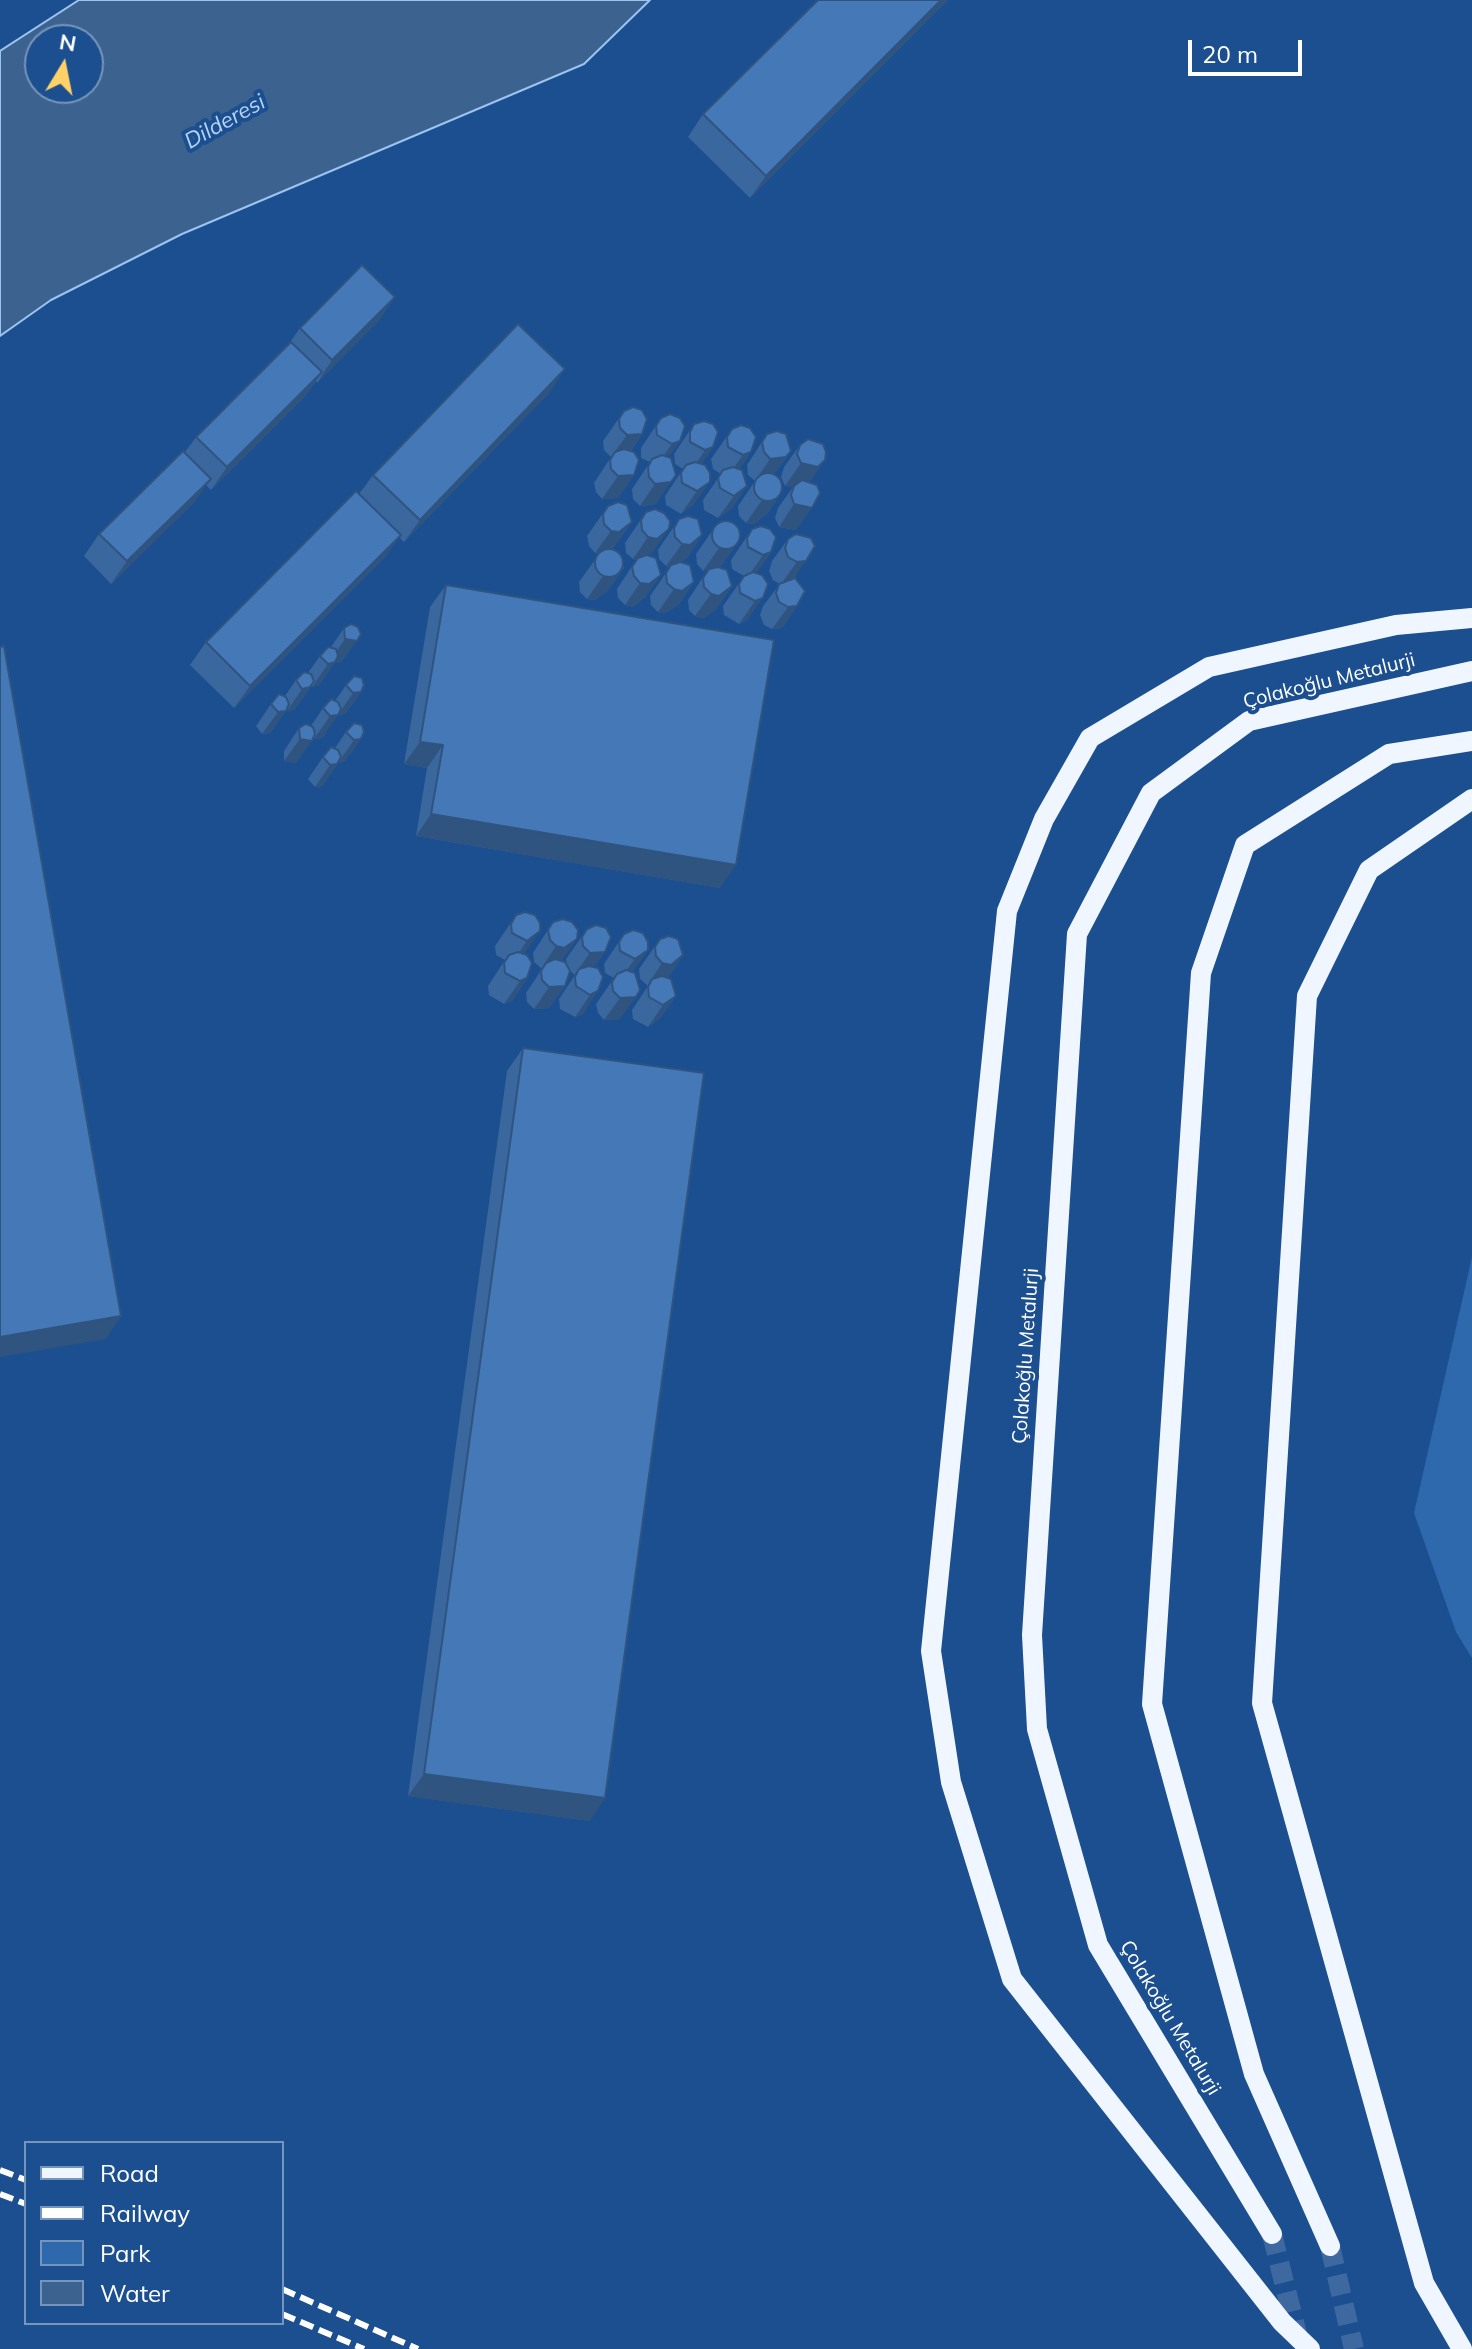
<!DOCTYPE html>
<html>
<head>
<meta charset="utf-8">
<style>
  body { margin:0 }
  #map { position:relative; width:1472px; height:2349px; overflow:hidden; background:#1b4f8f; font-family:Mulish,sans-serif }
  canvas { display:block }
  .legend { position:absolute; left:24px; top:2141px; width:260px; height:184px; box-sizing:border-box; background:#1b4f8f; border:2px solid #7695bc; margin:0; padding:10px 14px; list-style:none; font-size:24px; color:#fff }
  .legend li { display:flex; align-items:center; gap:16px; height:40px }
  .legend b { width:40px; border:2px solid #7695bc }
  .north { position:absolute; left:24px; top:24px; width:80px; height:80px; box-sizing:border-box; background:#1b4f8f; border:2px solid #7695bc; border-radius:50%; rotate:10deg; font-size:22px; font-weight:700; line-height:32px; text-align:center; color:#fff }
  .north::after { content:''; display:block; margin:auto; width:28px; height:36px; background:#ffd166; clip-path:polygon(50% 0,100% 100%,50% 72%,0 100%) }
  .scale { position:absolute; left:1188px; top:40px; width:114px; height:36px; box-sizing:border-box; border:4px solid #fff; border-top:0; padding-left:10px; font-size:24px; line-height:28px; white-space:nowrap; color:#fff; -webkit-text-stroke:6px #1b4f8f; paint-order:stroke }
</style>
</head>
<body>
<div id="map">
<canvas width="1472" height="2349"></canvas>
<ul class="legend">
<li><b style="height:10px;background:#f0f6ff"></b>Road</li>
<li><b style="height:10px;background:#fff"></b>Railway</li>
<li><b style="height:22px;background:#2e69ad"></b>Park</li>
<li><b style="height:22px;background:#3c6290"></b>Water</li>
</ul>
<div class="north">N</div>
<div class="scale">20 m</div>
</div>
<script>
const context = document.querySelector('canvas').getContext('2d');
context.lineJoin = 'round';
function paint(path, color) {
  context.fillStyle = color;
  context.fill(path, 'evenodd');
}
function toPath(rows) {
  const path = new Path2D();
  for (const r of rows) {
    if (r.length === 3) {
      path.moveTo(r[0] + r[2], r[1]);
      path.arc(r[0], r[1], r[2], 0, 2 * Math.PI);
      continue;
    }
    path.moveTo(r[0], r[1]);
    for (let i = 2; i < r.length; i += 2) path.lineTo(r[i], r[i + 1]);
  }
  return path;
}
function trace(path, color, width, dash) {
  context.strokeStyle = color;
  context.lineWidth = width;
  context.lineCap = dash ? 'butt' : 'round';
  context.setLineDash(dash || []);
  context.stroke(path);
}
function write(font, color, halo, rows, align = 'center') {
  context.font = font + ' Mulish,sans-serif';
  context.lineWidth = 8;
  context.setLineDash([]);
  context.textBaseline = 'middle';
  context.strokeStyle = halo;
  context.fillStyle = color;
  for (const [text, x, y, turn = 0] of rows) {
    context.save();
    context.translate(x, y);
    context.rotate((+turn || 0) * Math.PI / 180);
    context.textAlign = isNaN(turn) ? turn : align;
    if (halo) context.strokeText(text, 0, 0);
    context.fillText(text, 0, 0);
    context.restore();
  }
}
paint(toPath([
  [1472,1257,1472,1658,1456,1632,1414,1513]
]), '#2e69ad');
const water = toPath([
  [79,0,650,0,584,64,182,234,51,300,0,336,0,51,79,0],
  [40,40,88,40,88,88,40,88,40,40]
]);
paint(water, '#3c6290');
trace(water, '#9cc4f0', 2);
trace(toPath([
  [1272,2234,1299,2342],
  [1330,2246,1354,2349]
]), '#3d69a0', 20, [20, 10]);
trace(toPath([
  [1272,2234,1098,1945,1037,1729,1032,1635,1077,934,1151,793,1249,721,1472,671],
  [1330,2246,1254,2074,1152,1704,1201,973,1245,845,1389,754,1472,741],
  [1310,2349,1282,2322,1012,1979,951,1782,931,1651,1007,911,1044,819,1090,738,1209,667,1396,625,1472,618],
  [1462,2349,1424,2283,1262,1703,1307,996,1369,870,1472,799]
]), '#f0f6ff', 20);
trace(toPath([
  [0,2170,26,2180],
  [0,2194,26,2204],
  [282,2289,418,2349],
  [282,2314,364,2349]
]), '#fff', 6, [14, 6]);
paint(toPath([
  [948,0,750,198,688,137,703,114],
  [395,297,379,320,317,383,316,381,306,395,211,490,206,485,195,501,111,584,84,556,99,534,185,452,196,437,288,345,300,328],
  [550,392,404,542,399,537,385,557,234,708,190,665,206,642,359,494,373,475],
  [624,411,642,434,631,451,634,475,618,498,602,499,596,492,594,483,611,457,604,450,603,441],
  [661,418,680,441,668,457,656,504,640,506,633,499,632,489,650,462,641,458,641,448],
  [694,424,713,447,701,464,705,465,694,504,681,514,666,505,665,496,683,469,675,464,674,454],
  [732,429,751,452,739,469,747,486,731,509,718,518,704,510,703,500,721,474,713,469,711,459],
  [767,434,791,451,774,474,782,492,767,514,754,524,746,523,739,516,738,506,755,481,748,475,747,465],
  [800,445,809,483,796,530,779,527,775,518,778,508,793,487,785,486,781,477,784,467],
  [608,506,632,522,616,544,611,549,624,568,608,590,595,600,587,599,580,592,579,582,599,554,595,553,589,546,587,536],
  [646,512,653,552,648,556,661,575,645,597,633,607,625,605,618,598,617,589,636,560,633,559,626,553,625,543],
  [679,519,702,535,687,558,681,562,694,582,679,604,666,613,658,612,651,605,650,596,670,567,666,566,659,559,658,550],
  [717,524,724,562,719,567,732,586,716,609,704,618,695,616,689,610,688,600,707,571,703,571,697,564,696,554],
  [752,529,771,552,756,573,768,584,747,620,739,624,724,615,723,606,744,576,732,569,731,560],
  [811,538,794,579,797,606,782,628,772,629,764,625,760,615,763,606,780,584,773,580,769,571,772,561,788,539],
  [446,585,720,888,416,836,427,768,404,764,430,607],
  [351,624,341,663,335,662,319,685,312,687,311,686,294,710,287,711,286,710,270,733,262,734,256,726,271,704,285,696,296,680,308,673,320,656,331,647,344,628],
  [346,685,361,692,345,714,337,715,322,738,314,739,313,737,296,763,284,761,284,751,299,728,311,726,323,708,335,701],
  [346,732,361,739,345,761,338,763,322,786,315,787,308,779,323,757,335,748],
  [516,915,535,915,524,954,527,978,512,1001,504,1004,489,995,488,986,505,960,496,955,495,946],
  [553,922,577,939,561,961,567,966,566,959,587,929,594,967,603,977,583,1014,575,1017,560,1009,559,999,575,975,570,971,565,986,549,1008,534,1009,527,1002,526,993,542,969,534,962,533,953],
  [624,934,648,950,632,972,620,1019,604,1020,598,1013,596,1004,614,978,605,973,604,964],
  [660,939,683,955,668,978,676,996,660,1018,648,1027,633,1019,632,1010,648,986,640,979,639,969],
  [523,1048,590,1821,408,1796,507,1071]
]), '#3a679d');
paint(toPath([
  [941,0,948,0,750,198,766,176],
  [395,297,379,320,317,383,332,360],
  [565,369,550,392,404,542,420,520],
  [322,372,306,395,211,490,227,467],
  [642,434,627,456,615,452,611,457,627,435],
  [680,441,664,463,656,466,672,444],
  [713,447,698,469,690,473,705,450],
  [751,452,735,474,727,477,743,455],
  [786,457,770,480,755,481,770,459],
  [825,460,810,482,803,489,785,486,801,463],
  [634,475,618,498,602,499,618,476],
  [211,479,195,501,111,584,127,561],
  [671,482,656,504,640,506,655,484],
  [710,482,694,504,681,514,697,491],
  [747,486,731,509,718,518,734,496],
  [782,492,767,514,754,524,746,523,762,500],
  [794,504,812,508,796,530,779,527],
  [632,522,616,544,604,554,595,553,611,531],
  [669,529,653,552,641,561,633,559,648,537],
  [401,535,385,557,234,708,250,686],
  [702,535,687,558,674,567,666,566,682,544],
  [740,540,724,562,712,572,703,571,719,548],
  [771,552,755,575,747,578,763,555],
  [806,561,790,583,781,584,797,562],
  [624,568,608,590,595,600,587,599,603,576],
  [661,575,645,597,633,607,625,605,640,583],
  [694,582,679,604,666,613,658,612,674,589],
  [732,586,716,609,704,618,695,616,711,594],
  [763,598,747,620,739,624,755,601],
  [797,606,782,628,772,629,788,607],
  [345,639,357,641,341,663,329,662],
  [335,662,319,685,312,687,328,664],
  [310,687,294,710,287,711,302,689],
  [361,692,345,714,338,715,353,693],
  [286,711,270,733,262,734,278,712],
  [338,715,322,738,314,739,330,716],
  [300,739,312,741,296,763,284,761],
  [361,739,345,761,338,763,354,740],
  [420,742,443,745,427,768,404,764],
  [337,764,322,786,315,787,330,765],
  [431,814,736,865,720,888,416,836],
  [540,931,524,954,511,964,527,941],
  [577,939,561,961,541,969,556,946],
  [648,950,632,972,619,981,635,959],
  [605,952,590,974,574,975,590,953],
  [683,955,668,978,647,986,662,963],
  [527,978,512,1001,504,1004,520,981],
  [565,986,549,1008,534,1009,549,987],
  [598,991,583,1014,575,1017,590,995],
  [676,996,660,1018,648,1027,663,1005],
  [636,997,620,1019,604,1020,620,998],
  [121,1316,106,1339,0,1357,0,1337],
  [424,1774,605,1798,590,1821,408,1796]
]), '#305480');
const building = toPath([
  [818,0,941,0,766,176,703,114,818,0],
  [362,265,395,297,332,360,300,328,362,265],
  [518,324,565,369,420,520,373,475,518,324],
  [291,342,322,372,227,467,196,437,291,342],
  [633,407,642,410,647,419,642,434,627,435,620,428,619,419,624,411,633,407],
  [670,414,680,418,685,426,680,441,672,444,657,435,656,426,661,418,670,414],
  [704,421,713,424,718,432,713,447,705,450,690,442,690,432,694,424,704,421],
  [741,425,750,428,756,437,751,452,743,455,728,447,727,437,732,429,741,425],
  [777,431,786,434,791,451,786,457,770,459,764,452,762,442,767,434,777,431],
  [808,439,823,444,826,452,825,460,818,467,801,463,797,454,800,445,808,439],
  [624,449,634,452,639,460,634,475,618,476,611,469,610,460,615,452,624,449],
  [183,451,211,479,127,561,99,534,183,451],
  [662,455,671,458,676,475,671,482,655,484,649,477,648,467,652,459,662,455],
  [695,462,705,465,710,473,710,482,697,491,682,483,681,473,686,465,695,462],
  [733,467,742,470,747,486,734,496,720,488,718,478,723,470,733,467],
  [768,487,14],
  [802,480,817,485,820,493,812,508,794,504,791,495,794,486,802,480],
  [356,491,401,535,250,686,206,642,356,491],
  [618,502,627,505,632,522,619,532,611,531,604,524,603,514,608,506,618,502],
  [655,509,664,513,670,521,669,529,657,539,648,537,642,530,641,520,646,512,655,509],
  [688,516,698,519,702,535,690,545,682,544,675,537,674,528,679,519,688,516],
  [726,535,14],
  [761,526,770,529,776,537,771,552,763,555,748,547,747,538,752,529,761,526],
  [796,534,811,538,815,546,806,561,797,562,788,557,785,548,788,539,796,534],
  [609,563,14],
  [647,555,656,558,661,575,649,584,640,583,634,576,632,567,638,558,647,555],
  [680,562,690,565,694,582,682,591,674,589,667,583,666,573,671,565,680,562],
  [718,567,727,570,732,586,719,596,711,594,704,587,703,578,709,569,718,567],
  [753,572,762,575,768,584,763,598,755,601,740,593,739,584,744,576,753,572],
  [795,578,805,591,797,606,788,607,779,602,776,593,779,584,795,578],
  [446,585,774,640,736,865,431,814,443,745,420,742,446,585],
  [351,624,358,627,361,634,357,641,345,639,344,628,351,624],
  [4,646,121,1316,0,1337,0,647,4,646],
  [328,647,336,649,338,656,335,662,328,664,320,656,328,647],
  [304,672,311,674,314,681,310,687,302,689,296,680,304,672],
  [354,676,362,678,364,685,361,692,353,693,346,685,354,676],
  [279,694,286,697,289,704,286,711,278,712,271,704,279,694],
  [331,699,338,702,341,709,338,715,330,716,323,708,331,699],
  [354,723,362,725,364,732,361,739,354,740,346,732,354,723],
  [306,724,313,727,315,734,312,741,300,739,299,728,306,724],
  [331,747,338,750,341,757,337,764,330,765,323,757,331,747],
  [525,912,535,915,540,923,540,931,527,941,512,933,511,924,516,915,525,912],
  [563,919,572,922,578,930,577,939,564,948,556,946,550,940,548,930,553,922,563,919],
  [596,925,606,928,611,937,605,952,590,953,583,946,582,937,587,929,596,925],
  [633,930,643,933,648,942,648,950,635,959,620,951,619,942,624,934,633,930],
  [669,936,678,939,683,955,671,965,662,963,656,956,655,947,660,939,669,936],
  [518,952,527,955,532,963,527,978,520,981,505,973,504,963,509,955,518,952],
  [555,959,565,962,570,971,565,986,549,987,542,980,541,971,546,963,555,959],
  [589,966,598,968,603,977,598,991,590,995,576,986,575,977,579,969,589,966],
  [626,970,635,973,640,990,636,997,620,998,613,991,612,982,617,974,626,970],
  [662,976,671,979,676,996,663,1005,649,997,648,987,652,979,662,976],
  [523,1048,704,1073,605,1798,424,1774,523,1048]
]);
paint(building, '#4478b7');
trace(building, '#305480', 2);
write('20px', '#fff', '#1b4f8f', [
  ["Çolakoğlu Metalurji",1329,681,-14],
  ["Çolakoğlu Metalurji",1026,1356,-86],
  ["Çolakoğlu Metalurji",1170,2018,59]
]);
write('italic 22px', '#b5d3f5', '#1b4f8f', [
  ["Dilderesi",225,122,-29]
]);
</script>
</body>
</html>
